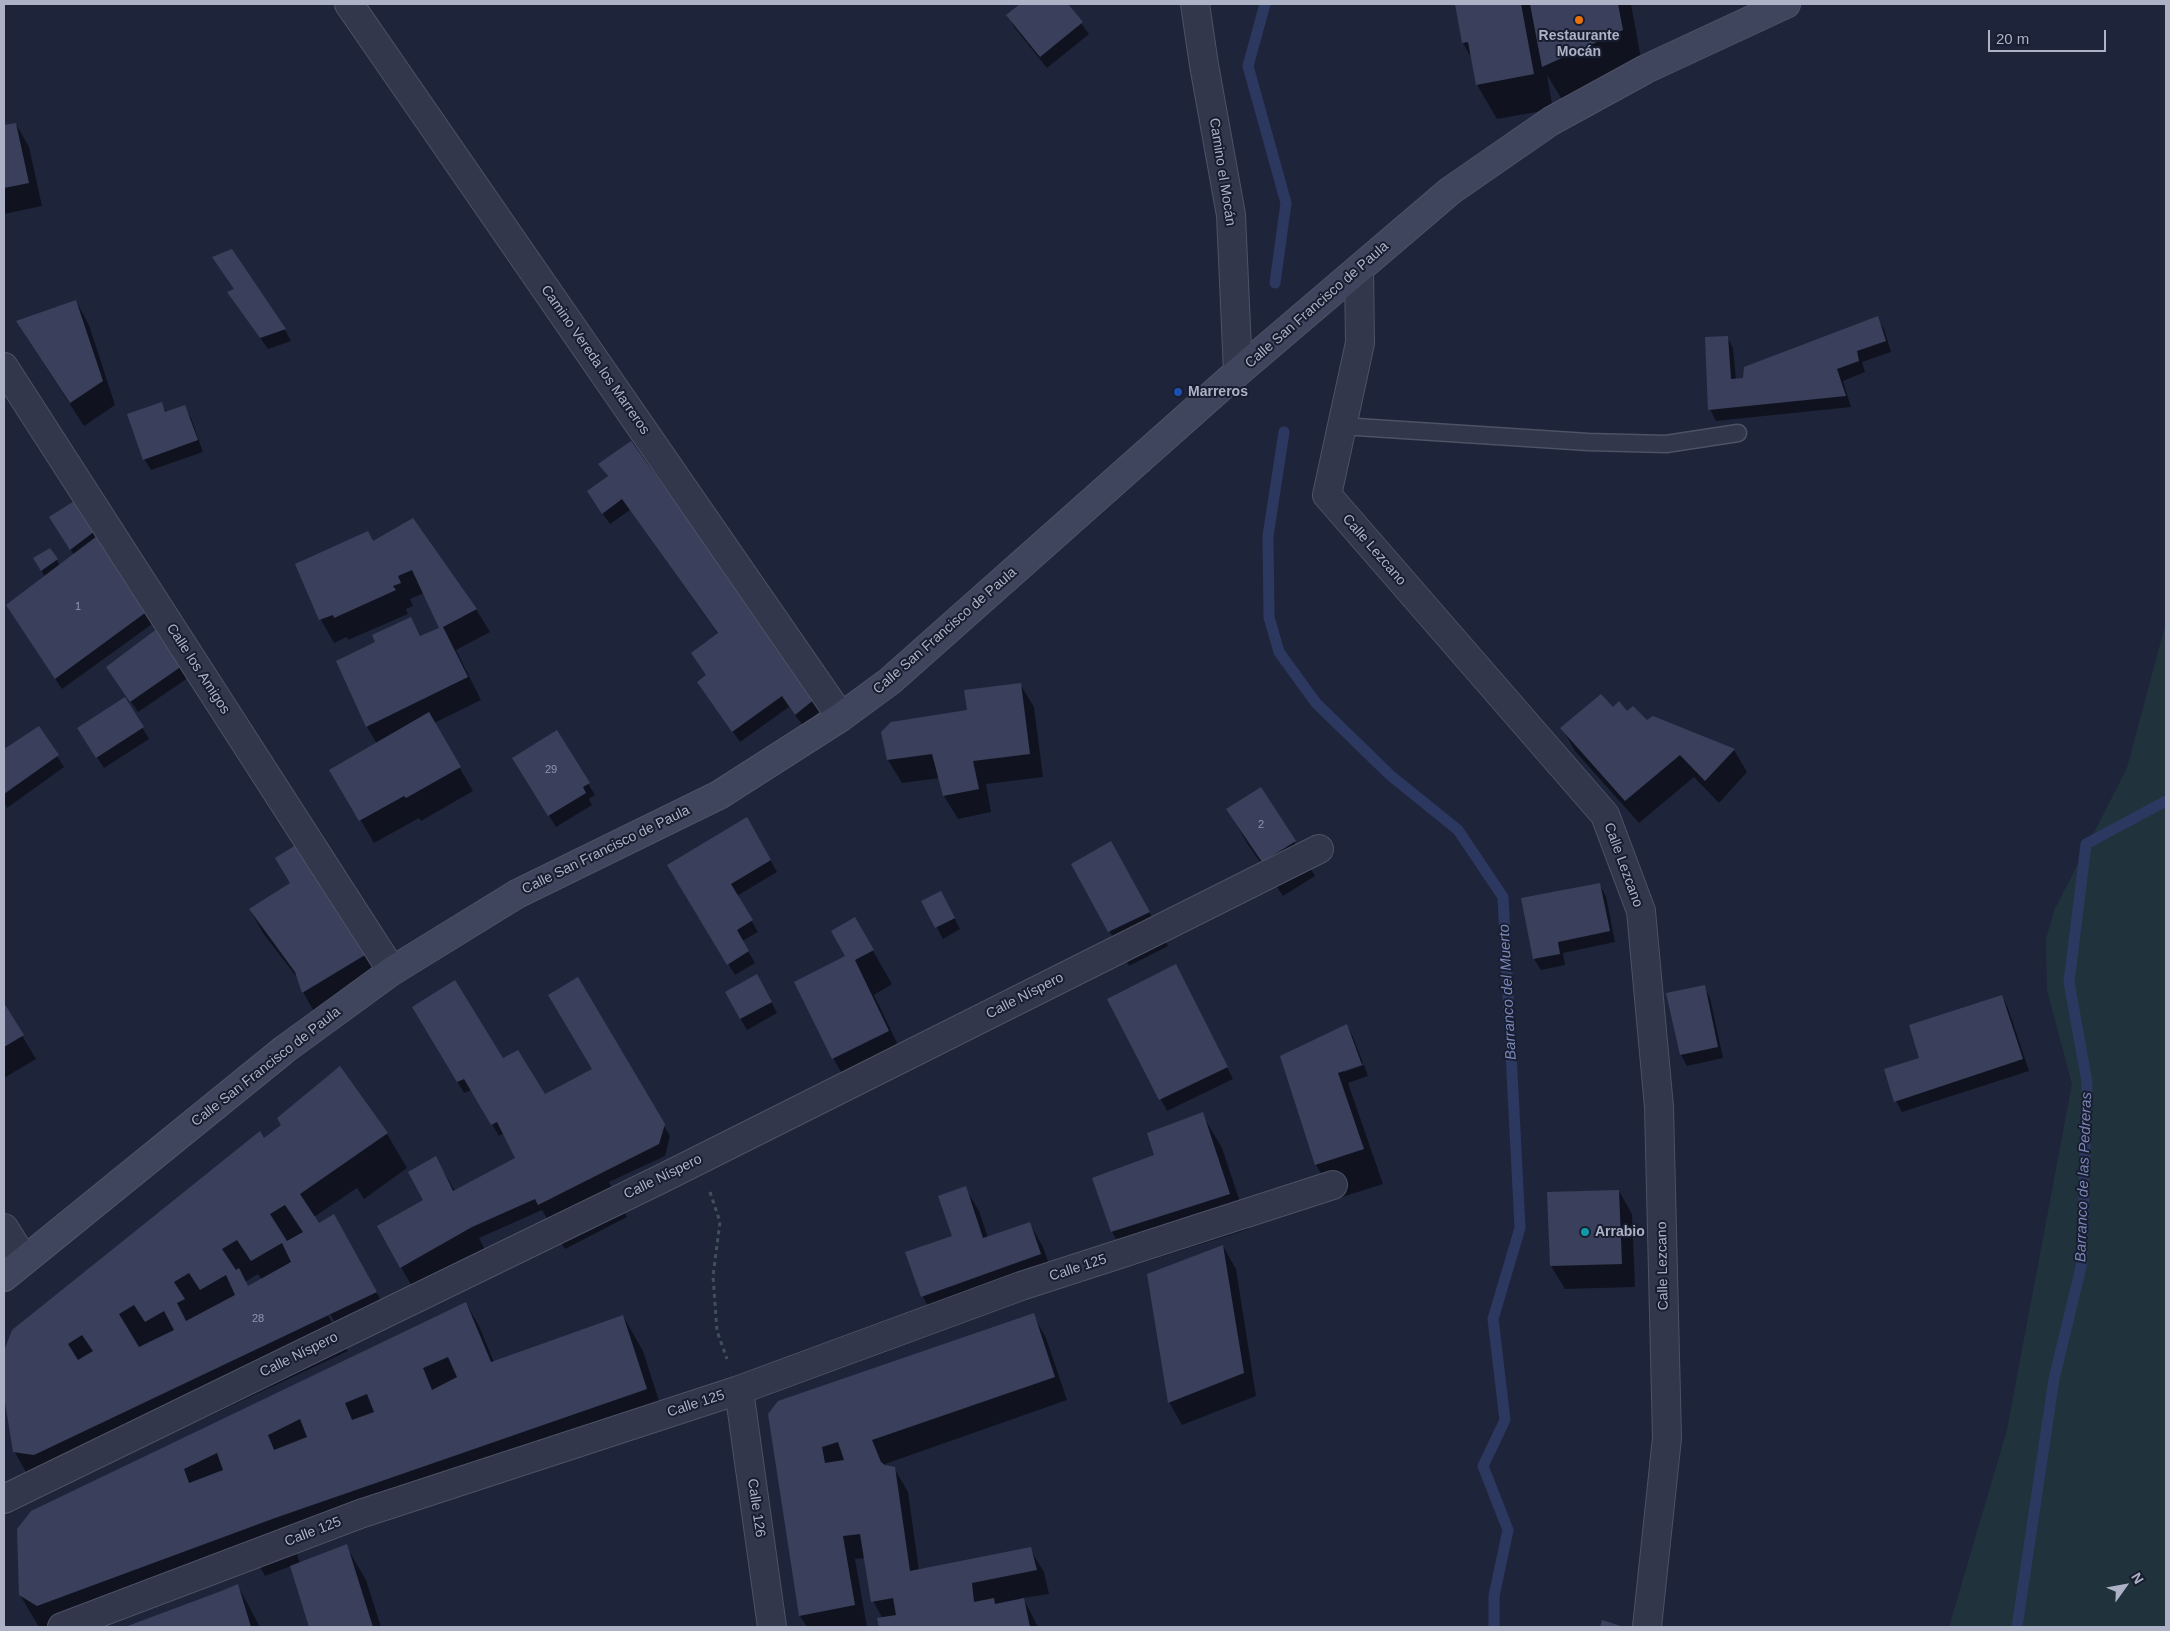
<!DOCTYPE html>
<html>
<head>
<meta charset="utf-8">
<style>
  body { margin:0 }
  #map { position:relative; width:2170px; height:1631px; overflow:hidden; background:#1e253b; font-family:Helvetica,sans-serif }
  canvas { display:block }
  .frame { position:absolute; inset:0; border:5px solid #adb2c7; pointer-events:none }
  .north { position:absolute; left:2100px; top:1561px; width:50px; height:50px; -webkit-text-stroke:4px #181d2f; paint-order:stroke; rotate:58deg; font-size:14px; font-weight:700; line-height:20px; text-align:center; color:#adb2c7 }
  .north::after { content:''; display:block; margin:auto; width:18px; height:22px; background:#adb2c7; clip-path:polygon(50% 0,100% 100%,50% 72%,0 100%) }
  .scale { position:absolute; left:1988px; top:30px; width:118px; height:22px; box-sizing:border-box; border:2px solid #adb2c7; border-top:0; padding-left:6px; font-size:15px; line-height:18px; white-space:nowrap; color:#adb2c7; -webkit-text-stroke:4px #181d2f; paint-order:stroke }
</style>
</head>
<body>
<div id="map">
<canvas width="2170" height="1631"></canvas>
<div class="frame"></div>
<div class="north">N</div>
<div class="scale">20 m</div>
</div>
<script>
const context = document.querySelector('canvas').getContext('2d');
context.lineJoin = 'round';
function paint(path, color) {
  context.fillStyle = color;
  context.fill(path, 'evenodd');
}
function toPath(rows) {
  const path = new Path2D();
  for (const r of rows) {
    path.moveTo(r[0], r[1]);
    for (let i = 2; i < r.length; i += 2) path.lineTo(r[i], r[i + 1]);
  }
  return path;
}
function trace(path, color, width, dash) {
  context.strokeStyle = color;
  context.lineWidth = width;
  context.lineCap = dash ? 'butt' : 'round';
  context.setLineDash(dash || []);
  context.stroke(path);
}
function write(font, color, halo, rows, align = 'center') {
  context.font = font + ' Helvetica,sans-serif';
  context.lineWidth = 4;
  context.setLineDash([]);
  context.textBaseline = 'middle';
  context.strokeStyle = halo;
  context.fillStyle = color;
  for (const [text, x, y, turn = 0] of rows) {
    context.save();
    context.translate(x, y);
    context.rotate((+turn || 0) * Math.PI / 180);
    context.textAlign = isNaN(turn) ? turn : align;
    if (halo) context.strokeText(text, 0, 0);
    context.fillText(text, 0, 0);
    context.restore();
  }
}
paint(toPath([
  [2166,622,2166,1627,1949,1627,2007,1430,2072,1084,2047,990,2046,939,2054,911,2127,768]
]), '#20333c');
paint(toPath([
  [1022,4,1067,4,1089,34,1047,68,1014,27,1008,15],
  [1456,4,1631,4,1642,64,1563,101,1547,75,1553,109,1497,119,1477,85,1472,59,1463,43],
  [16,124,29,147,42,206,4,214,4,127],
  [232,251,285,330,291,341,268,349,236,304,235,290,213,257],
  [76,301,89,325,115,405,84,426,17,322],
  [1877,318,1884,329,1891,352,1862,362,1865,372,1843,381,1851,407,1716,421,1710,409,1727,337,1733,348,1736,380,1745,379],
  [161,404,167,413,184,407,191,418,203,452,151,470,144,459],
  [600,464,821,710,803,726,789,707,740,742,698,682,707,676,718,634,630,510,610,524,595,503,608,477],
  [79,500,155,622,62,689,14,616,45,577,35,559,57,560,60,566,74,555,57,529],
  [413,520,476,609,490,632,456,650,481,700,434,723,473,791,421,821,419,818,374,843,331,770,377,744,367,727,337,662,377,643,411,619,421,637,441,629,424,593,410,599,413,606,406,609,408,614,348,640,347,637,334,643,321,620,297,565,374,543],
  [157,630,188,678,138,712,114,678],
  [1020,684,1034,707,1043,777,986,784,991,812,958,819,944,796,940,778,902,783,888,760,968,711],
  [125,699,149,739,104,768,85,739],
  [1613,709,1734,750,1747,772,1719,803,1694,777,1639,823,1575,751,1562,728],
  [39,728,64,767,7,808,4,802,4,751],
  [557,732,595,795,589,799,592,805,556,827,520,769],
  [1261,788,1315,876,1283,896,1247,843,1228,809],
  [747,818,777,872,737,896,758,932,742,941,755,963,735,975,675,877],
  [299,845,382,975,316,1015,303,992,299,980,263,933,250,910,291,884],
  [1072,864,1130,877,1168,946,1129,966],
  [1599,884,1606,896,1615,942,1563,953,1565,965,1541,970,1534,959],
  [923,901,947,904,960,929,943,939],
  [854,918,892,984,874,995,908,1066,853,1093,833,1058,847,956],
  [1182,977,1233,1079,1167,1111,1109,999],
  [578,979,670,1136,665,1156,609,1182,627,1217,565,1249,542,1210,479,1238,491,1262,421,1302,401,1267,425,1200,435,1158,455,1191,516,1159,504,1133,499,1136,472,1090,464,1093,413,1007,502,1059,545,1096,594,1069],
  [763,986,777,1013,747,1030,726,993],
  [1704,986,1710,998,1723,1058,1687,1066,1681,1055,1668,994],
  [2002,997,2008,1008,2029,1071,1902,1112,1896,1101,1921,1059],
  [4,1005,36,1059,4,1078],
  [1347,1025,1353,1037,1363,1063,1344,1070,1344,1072,1364,1065,1368,1076,1348,1083,1383,1184,1336,1199,1316,1165],
  [340,1068,387,1134,407,1168,364,1199,357,1188,314,1217,319,1225,347,1239,389,1315,342,1339,348,1351,139,1449,132,1438,34,1486,14,1451,4,1388,4,1355,13,1331,283,1126],
  [292,1247,334,1321,332,1322,289,1249],
  [258,1274,262,1280,248,1287,245,1282],
  [1202,1114,1222,1148,1249,1229,1132,1266,1112,1232,1094,1179,1156,1156],
  [965,1188,979,1211,988,1238,1030,1224,1043,1247,1054,1278,936,1320,923,1297,906,1253,953,1237],
  [1619,1191,1632,1214,1635,1287,1565,1289,1551,1266],
  [1223,1246,1236,1269,1256,1396,1182,1425,1169,1402],
  [466,1303,479,1326,494,1362,623,1316,643,1351,666,1423,296,1552,300,1563,346,1546,366,1580,381,1627,310,1627,291,1566,265,1576,259,1565,91,1627,39,1627,20,1595,18,1529],
  [1033,1315,1046,1338,1067,1400,885,1464,886,1467,894,1468,908,1492,919,1571,1030,1549,1044,1572,1049,1594,1023,1598,1038,1627,880,1627,879,1619,883,1619,873,1601,865,1558,855,1559,867,1627,807,1627,800,1616,769,1415],
  [238,1586,260,1627,128,1627]
]), '#0007');
trace(toPath([
  [1265,4,1248,66,1286,203,1275,283],
  [1284,432,1268,536,1269,617,1279,652,1316,703,1390,775,1458,830,1503,897,1520,1228,1493,1319,1505,1420,1483,1466,1508,1530,1494,1596,1494,1627],
  [2017,1627,2054,1379,2082,1263,2087,1082,2069,982,2086,844,2166,801]
]), '#2c3860', 11);
paint(toPath([
  [1020,4,1068,4,1083,22,1040,57,1006,15],
  [1455,4,1521,4,1534,74,1476,85,1468,42,1462,43],
  [1530,4,1618,4,1623,30,1542,67],
  [16,123,29,183,4,188,4,125],
  [232,249,286,329,260,338,227,292,234,289,212,257],
  [76,300,103,381,70,403,16,321],
  [1878,316,1886,341,1857,351,1859,361,1837,369,1846,396,1708,410,1705,337,1728,336,1731,379,1743,378,1744,367],
  [162,402,165,412,185,405,198,440,143,460,127,414],
  [631,441,816,698,795,715,782,696,732,732,697,682,706,675,691,653,718,633,622,499,602,514,587,491,608,476,598,464],
  [79,498,99,528,70,550,49,517],
  [413,518,477,609,443,627,468,677,366,727,336,661,375,642,372,635,411,617,420,636,439,628,412,570,398,576,401,583,393,586,396,590,334,618,333,615,319,620,295,564,368,531,373,541],
  [101,533,149,610,55,679,6,605],
  [50,548,58,559,41,571,33,558],
  [158,628,182,666,130,702,106,667],
  [1021,683,1030,754,973,761,979,789,943,796,932,754,887,760,881,732,891,722,967,710,964,690],
  [1601,694,1613,707,1619,701,1627,711,1633,706,1647,720,1653,716,1735,749,1705,781,1680,755,1625,801,1560,728],
  [125,697,144,727,96,758,77,728],
  [429,712,461,767,406,798,404,796,359,821,329,770],
  [39,726,59,755,4,794,4,749],
  [557,730,590,783,583,787,586,793,548,816,512,758],
  [1261,787,1296,841,1262,862,1226,809],
  [747,817,771,860,731,884,753,920,737,930,749,951,727,965,667,865],
  [1111,841,1150,912,1108,932,1071,864],
  [299,843,370,952,302,993,295,972,249,909,290,883,275,858],
  [1600,883,1610,931,1558,942,1560,954,1533,959,1521,898],
  [941,891,955,918,935,928,921,901],
  [855,917,874,950,855,960,889,1031,832,1059,794,982,845,956,831,931],
  [1176,964,1228,1067,1159,1100,1107,999],
  [757,974,772,1002,740,1019,725,992],
  [578,977,665,1124,659,1144,538,1205,535,1199,472,1227,400,1268,377,1226,423,1200,408,1172,436,1156,453,1191,515,1158,497,1122,491,1125,464,1079,457,1082,412,1007,455,980,503,1058,518,1050,545,1094,592,1069,548,995],
  [1705,985,1718,1047,1680,1055,1666,993],
  [2002,995,2023,1059,1894,1102,1884,1069,1919,1058,1909,1025],
  [4,1003,24,1035,4,1047],
  [1347,1024,1362,1065,1338,1073,1364,1149,1315,1165,1280,1056],
  [340,1066,388,1133,300,1194,319,1223,334,1214,377,1292,34,1455,13,1452,4,1396,4,1351,12,1330,260,1131,264,1138,281,1125,277,1118],
  [285,1205,303,1232,287,1241,270,1214],
  [237,1240,251,1261,282,1243,291,1262,248,1286,239,1268,236,1270,222,1249],
  [189,1273,200,1290,226,1275,235,1295,186,1321,177,1303,185,1299,174,1282],
  [134,1305,145,1322,164,1311,174,1330,139,1347,119,1314],
  [82,1335,93,1351,78,1360,68,1344],
  [1203,1112,1230,1194,1111,1232,1092,1178,1154,1155,1147,1133],
  [966,1186,983,1238,1030,1222,1041,1254,921,1297,905,1252,952,1236,938,1196],
  [1619,1190,1622,1264,1550,1266,1547,1192],
  [1223,1245,1244,1373,1168,1403,1147,1274],
  [466,1302,491,1362,623,1315,647,1389,275,1518,37,1606,19,1595,17,1529,31,1511],
  [448,1357,457,1377,432,1390,423,1368],
  [367,1394,374,1412,352,1420,345,1403],
  [300,1419,307,1437,274,1450,268,1435],
  [217,1453,223,1470,189,1483,184,1469],
  [1034,1313,1055,1377,872,1440,881,1462,885,1465,895,1467,910,1571,1031,1547,1037,1570,972,1583,974,1602,994,1598,995,1604,1024,1598,1030,1627,879,1627,877,1618,896,1615,893,1598,871,1602,860,1534,843,1536,855,1605,799,1616,768,1414,778,1401],
  [838,1442,844,1460,825,1463,822,1447],
  [347,1544,373,1627,309,1627,290,1566],
  [238,1584,251,1627,125,1627,224,1590],
  [1602,1620,1624,1627,1600,1627]
]), '#3a405b');
const service = toPath([
  [1341,426,1588,442,1666,444,1738,433]
]);
const minor = toPath([
  [349,4,841,717],
  [1195,4,1204,65,1231,215,1238,372],
  [1359,269,1360,343,1327,495,1605,815,1641,911,1659,1107,1667,1438,1647,1627],
  [4,367,392,971],
  [4,1228,24,1260],
  [739,1390,772,1627],
  [4,1499,659,1180,1319,849],
  [62,1627,360,1514,739,1390,1021,1286,1333,1185]
]);
const secondary = toPath([
  [4,1277,285,1049,392,971,517,894,719,795,841,717,890,681,1238,372,1450,191,1551,121,1646,69,1786,4]
]);
trace(service, '#4d5265', 19);
trace(minor, '#4d5265', 30);
trace(secondary, '#4d5265', 30);
trace(toPath([
  [710,1192,720,1222,713,1276,717,1331,727,1359]
]), '#3e5059', 3, [4, 4]);
trace(service, '#32374b', 16);
trace(minor, '#32374b', 28);
trace(secondary, '#40455e', 28);
for (const [x, y, r, color] of [
  [1579,20,5,"#e8710a"],
  [1178,392,5,"#1a4fb4"],
  [1585,1232,5,"#0f9aa8"]
]) {
  const dot = new Path2D();
  dot.arc(x, y, r, 0, 2 * Math.PI);
  context.fillStyle = color;
  context.fill(dot);
  trace(dot, '#181d2f', 2);
}
write('11px', '#9096ac', null, [
  ["1",78,607],
  ["29",551,770],
  ["2",1261,825],
  ["28",258,1319]
]);
write('bold 14px', '#adb2c7', '#181d2f', [
  ["Restaurante",1579,36,"center"],
  ["Mocán",1579,52,"center"],
  ["Marreros",1188,392],
  ["Arrabio",1595,1232]
], 'left');
write('14px', '#adb2c7', '#181d2f', [
  ["Camino el Mocán",1222,172,81],
  ["Calle San Francisco de Paula",1317,305,-41],
  ["Camino Vereda los Marreros",595,360,55],
  ["Calle Lezcano",1374,550,49],
  ["Calle San Francisco de Paula",945,631,-41],
  ["Calle los Amigos",198,669,57],
  ["Calle San Francisco de Paula",606,850,-26],
  ["Calle Lezcano",1623,865,70],
  ["Calle Níspero",1025,996,-27],
  ["Calle San Francisco de Paula",266,1067,-38],
  ["Calle Níspero",663,1177,-26],
  ["Calle Lezcano",1663,1266,-91],
  ["Calle 125",1078,1268,-18],
  ["Calle Níspero",299,1355,-26],
  ["Calle 125",696,1404,-18],
  ["Calle 126",756,1508,82],
  ["Calle 125",313,1532,-21]
]);
write('italic 15px', '#7987b8', '#181d2f', [
  ["Barranco del Muerto",1508,992,-93],
  ["Barranco de las Pedreras",2084,1177,-88]
]);
</script>
</body>
</html>
